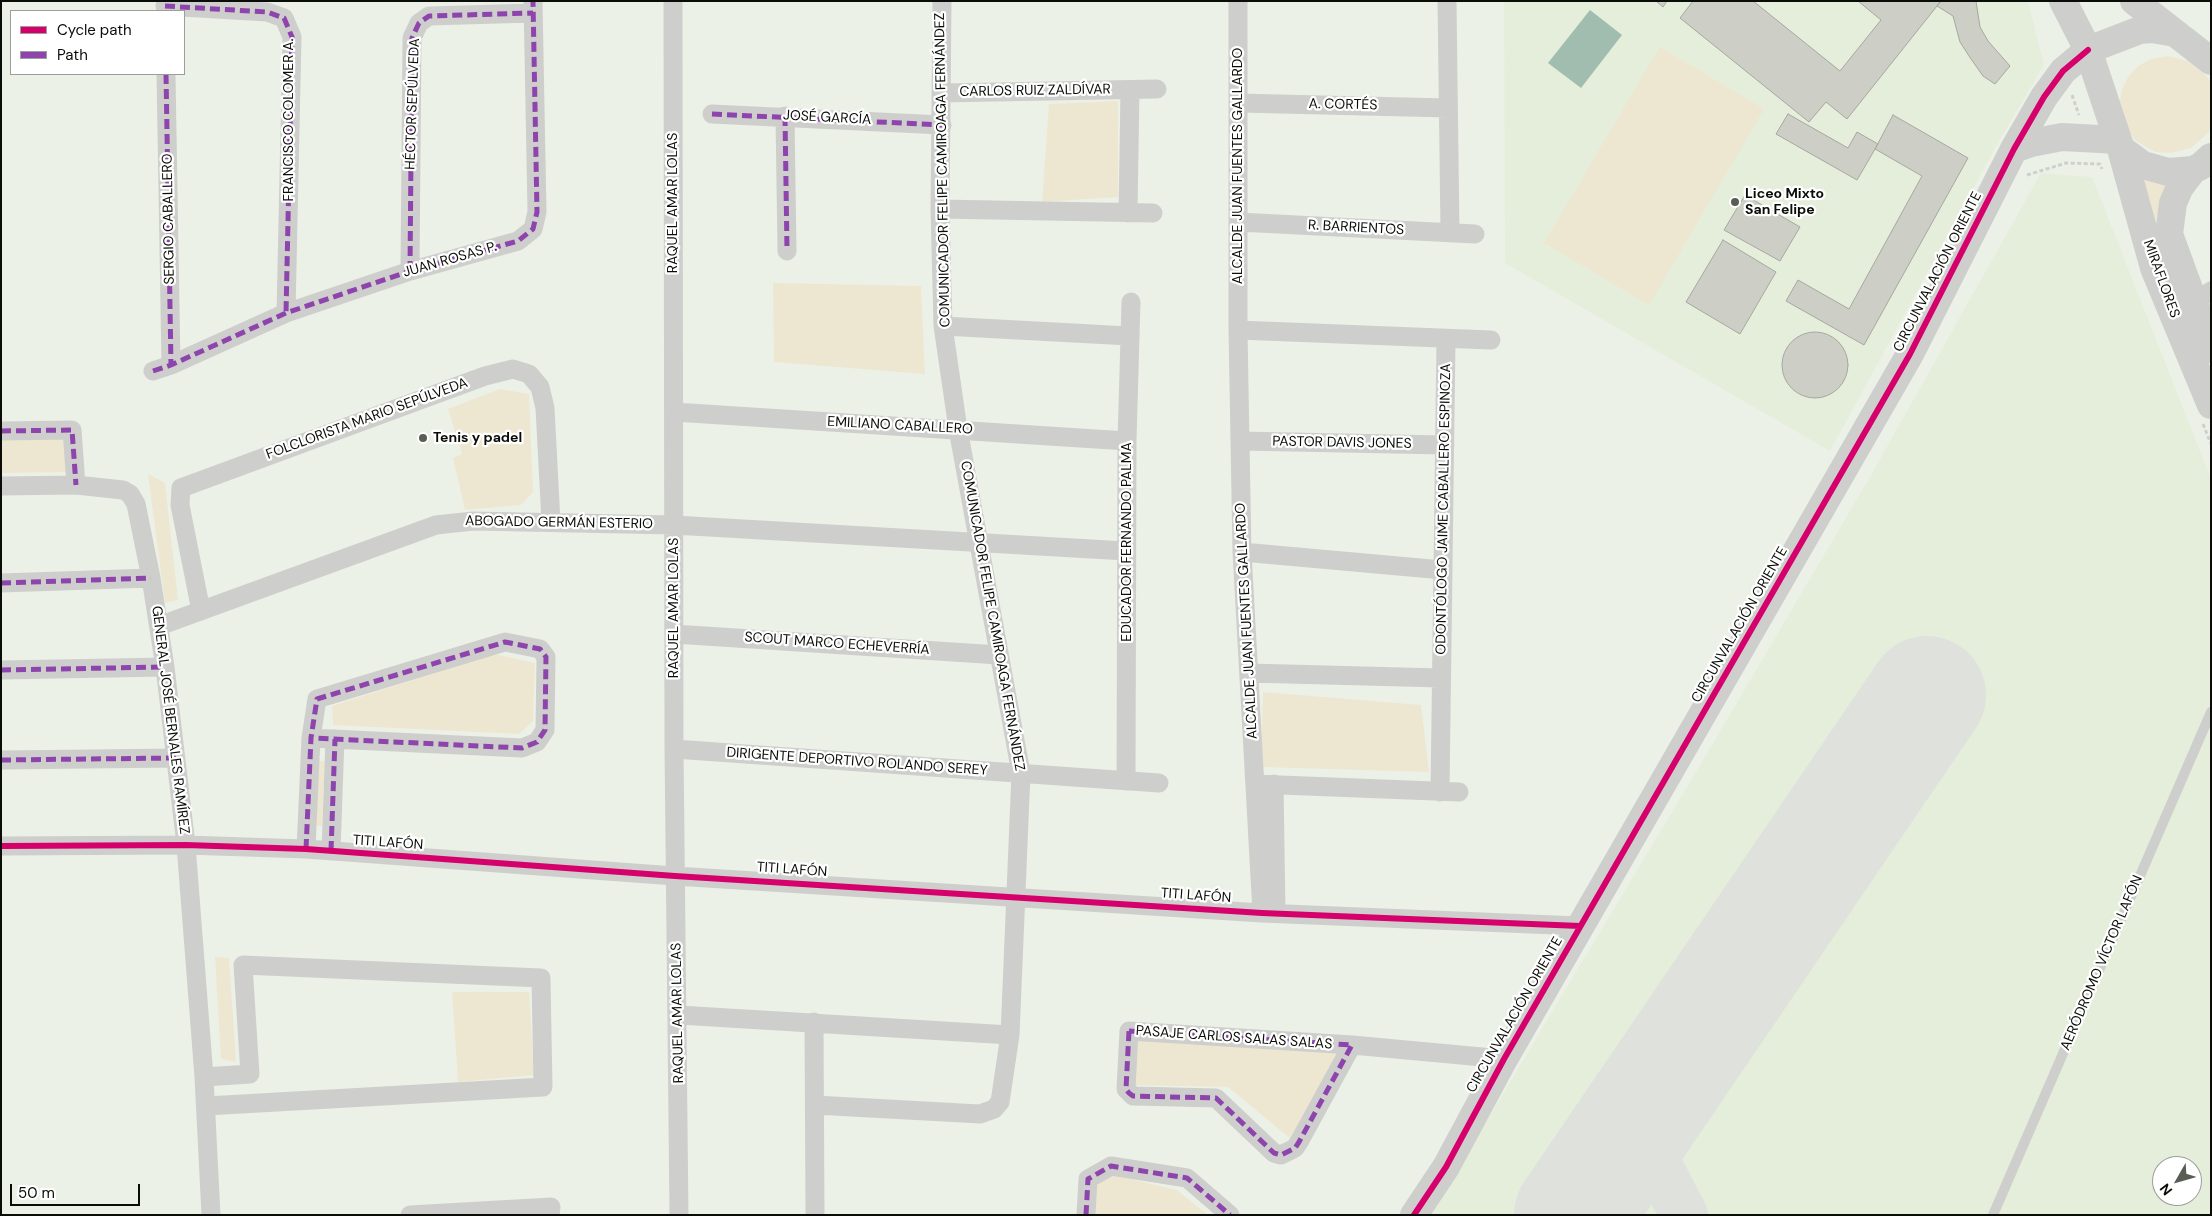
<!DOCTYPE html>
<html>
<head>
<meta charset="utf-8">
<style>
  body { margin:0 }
  #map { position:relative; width:2212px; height:1216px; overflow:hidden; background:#ecf1e7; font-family:"DM Sans",sans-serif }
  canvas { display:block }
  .frame { position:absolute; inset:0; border:2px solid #0a0d07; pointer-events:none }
  .legend { position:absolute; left:10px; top:10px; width:175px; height:65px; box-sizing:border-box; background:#fff; border:1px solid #9d9e9c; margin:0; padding:6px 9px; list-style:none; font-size:15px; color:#0a0d07 }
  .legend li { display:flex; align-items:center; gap:10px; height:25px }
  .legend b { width:25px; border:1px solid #9d9e9c }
  .north { position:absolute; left:2152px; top:1156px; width:50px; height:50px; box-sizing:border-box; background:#fff; border:1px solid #9d9e9c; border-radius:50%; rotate:232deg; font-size:14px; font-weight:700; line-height:20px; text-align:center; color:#0a0d07 }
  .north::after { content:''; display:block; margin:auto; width:18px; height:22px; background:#595d55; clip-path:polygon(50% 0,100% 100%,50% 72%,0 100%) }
  .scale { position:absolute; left:10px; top:1184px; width:130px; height:22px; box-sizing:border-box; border:2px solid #0a0d07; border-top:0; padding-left:6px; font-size:15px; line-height:18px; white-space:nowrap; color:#0a0d07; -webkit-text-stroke:4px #fff; paint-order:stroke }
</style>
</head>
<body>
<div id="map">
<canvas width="2212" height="1216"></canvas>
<div class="frame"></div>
<ul class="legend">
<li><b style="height:6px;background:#d6006c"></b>Cycle path</li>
<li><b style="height:6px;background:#8e44ad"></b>Path</li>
</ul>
<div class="north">N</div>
<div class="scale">50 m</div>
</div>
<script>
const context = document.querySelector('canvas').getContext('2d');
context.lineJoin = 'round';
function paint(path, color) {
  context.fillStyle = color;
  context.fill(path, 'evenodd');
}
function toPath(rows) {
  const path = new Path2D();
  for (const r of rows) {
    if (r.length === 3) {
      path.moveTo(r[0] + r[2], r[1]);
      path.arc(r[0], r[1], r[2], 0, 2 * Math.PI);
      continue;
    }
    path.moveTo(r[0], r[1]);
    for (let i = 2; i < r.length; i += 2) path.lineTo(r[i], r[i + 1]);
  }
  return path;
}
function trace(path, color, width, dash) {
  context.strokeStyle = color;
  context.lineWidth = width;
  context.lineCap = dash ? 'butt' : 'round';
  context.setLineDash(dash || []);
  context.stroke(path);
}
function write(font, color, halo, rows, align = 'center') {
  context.font = font + ' "DM Sans",sans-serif';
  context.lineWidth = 4.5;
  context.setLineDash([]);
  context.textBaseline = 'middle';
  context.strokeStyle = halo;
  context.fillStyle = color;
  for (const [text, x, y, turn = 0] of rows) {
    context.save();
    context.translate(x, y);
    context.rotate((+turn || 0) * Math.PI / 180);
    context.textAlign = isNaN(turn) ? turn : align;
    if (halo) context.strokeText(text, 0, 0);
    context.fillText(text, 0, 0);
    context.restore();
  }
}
paint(toPath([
  [1504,1,2028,1,2044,65,1999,141,1830,451,1505,263],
  [2041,173,2092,177,2211,479,2211,1215,1426,1215,1462,1162,1699,767,1870,477],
  [2162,1166,2192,1166,2192,1196,2162,1196]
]), '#e5eedb');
paint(toPath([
  [1660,47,1764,109,1649,305,1544,243],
  [2168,56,2191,62,2200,68,2211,82,2211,128,2208,133,2191,148,2171,153,2155,152,2136,141,2125,127,2120,101,2122,89,2128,77,2138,66,2151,59],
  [1118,101,1118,197,1042,202,1049,104],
  [2145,176,2174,183,2161,200,2154,228,2140,184],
  [773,283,921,286,925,374,774,362],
  [500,389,529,394,533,492,521,505,465,510,453,458,462,454,448,409],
  [63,438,67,472,1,473,1,439],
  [148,474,165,483,178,600,165,603],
  [494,654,535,663,533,721,519,734,333,725,332,706],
  [1263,692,1421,705,1429,772,1261,767],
  [317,761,325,761,322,826,315,826],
  [215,957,229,958,236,1062,221,1059],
  [452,992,529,992,534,1075,458,1082],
  [1135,1039,1340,1049,1292,1140,1228,1087,1131,1085],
  [1105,1173,1177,1190,1208,1215,1096,1215,1096,1183]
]), '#ede7d2');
paint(toPath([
  [1590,10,1622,35,1581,88,1548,63]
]), '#a0bdaf');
trace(toPath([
  [1636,1122,1684,1215]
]), '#dfe2dc', 48);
trace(toPath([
  [1573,1215,1927,695]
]), '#dfe2dc', 118);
const building = toPath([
  [1656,1,1667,1,1663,7,1656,1],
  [1693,1,1753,1,1840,71,1881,20,1858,1,1941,1,1847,119,1826,102,1809,122,1680,18,1693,1],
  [1941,1,1976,1,1980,27,1988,41,2010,66,1995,84,1983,76,1971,59,1960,42,1953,16,1937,6,1941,1],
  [1788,114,1848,148,1857,132,1878,144,1857,180,1776,134,1788,114],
  [1893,115,1968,158,1864,345,1786,301,1798,280,1849,309,1922,176,1875,149,1893,115],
  [1745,195,1800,227,1780,261,1724,230,1745,195],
  [1723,240,1776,272,1740,334,1686,302,1723,240],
  [1815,365,33]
]);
paint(building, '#cdcfc7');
trace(building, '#a6a8a1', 1);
trace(toPath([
  [2072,95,2079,115],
  [2027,175,2066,163,2100,164,2102,169],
  [2203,424,2211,444]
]), '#ced0cd', 3, [4, 2.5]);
trace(toPath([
  [1993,1215,2211,712]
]), '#cecfcc', 10);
trace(toPath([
  [673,1,674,749,679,1215],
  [1238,1,1238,330,1242,552,1262,913],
  [1447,1,1450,233],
  [165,6,267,12,284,18,292,37,286,313],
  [166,74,171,365],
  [941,93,1157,89],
  [1238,103,1448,108],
  [712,114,942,125],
  [785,116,787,251],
  [940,209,1153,213],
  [1128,213,1130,90],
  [1238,222,1475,234],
  [410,271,412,38,419,23,429,16,533,13],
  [2192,303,2211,291],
  [943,326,1129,336],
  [1238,330,1491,340],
  [153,371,171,365,286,313,410,271,518,241,533,229,537,212,533,1],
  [674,412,1127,441],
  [1,431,72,430,76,485],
  [1240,441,1445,445],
  [1,486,76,485,123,490,130,494,136,504,151,578,165,667,186,845,204,1077,211,1215],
  [1242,552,1443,570],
  [1,583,151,578],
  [201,611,180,505,181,488,485,376,513,369,529,374,540,387,545,408,551,522],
  [159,626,436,525,473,521,674,525,1126,551],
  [674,634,999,655],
  [1,670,165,667],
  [1249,673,1441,678],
  [674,749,1159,783],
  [1,760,176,758],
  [1126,781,1127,441,1131,302],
  [1255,784,1459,792],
  [1274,784,1276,913],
  [1440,792,1446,340],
  [1,846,186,845,306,849,675,876,1262,913,1580,926],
  [306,849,311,738,317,699,505,642,540,649,546,657,545,730,537,742,522,748,311,738],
  [331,851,335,739],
  [679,1015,1010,1035],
  [814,1022,815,1215],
  [1352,1045,1299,1142,1295,1148,1281,1155,1274,1153,1216,1098,1133,1096,1126,1089,1129,1031,1352,1045,1504,1059],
  [204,1077,250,1074,243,965,541,978,543,1087,206,1106],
  [815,1105,980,1114,994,1109,1000,1102,1010,1035,1021,773,958,429,943,326,940,209,942,1],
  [410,1215,551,1207,550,1215],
  [1086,1215,1088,1179,1111,1166,1187,1178,1230,1215]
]), '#cecfcc', 19);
trace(toPath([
  [2063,1,2088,50,2121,149,2154,268,2211,405],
  [2134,1,2211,61],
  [2014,149,2031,143,2062,137,2118,140],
  [2121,149,2143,165,2168,172,2193,170,2201,166,2211,157],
  [2193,170,2180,187,2173,203,2169,234,2211,349],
  [1414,1215,1446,1167,1504,1059,1910,354,2014,149,2044,97,2063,71,2088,50,2140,30,2152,29,2175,33]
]), '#cecfcc', 28);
trace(toPath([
  [165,6,267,12,284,18,292,37,286,313],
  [166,74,171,365],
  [712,114,942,125],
  [785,116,787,251],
  [410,271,412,38,419,23,429,16,533,13],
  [153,371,171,365,286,313,410,271,518,241,533,229,537,212,533,1],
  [1,431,72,430,76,485],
  [1,583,151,578],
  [1,670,165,667],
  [1,760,176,758],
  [306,849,311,738,317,699,505,642,540,649,546,657,545,730,537,742,522,748,311,738],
  [331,851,335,739],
  [1129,1031,1352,1045,1299,1142,1295,1148,1281,1155,1274,1153,1216,1098,1133,1096,1129,1093,1126,1089,1129,1031],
  [1086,1215,1088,1179,1111,1166,1187,1178,1230,1215]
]), '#8e44ad', 5, [10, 5]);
trace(toPath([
  [1,846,186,845,306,849,675,876,1262,913,1580,926],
  [1414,1215,1446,1167,1504,1059,1910,354,2014,149,2044,97,2063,71,2088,50]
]), '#d6006c', 6);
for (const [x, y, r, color] of [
  [1735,202,5,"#595d55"],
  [423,438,5,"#595d55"]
]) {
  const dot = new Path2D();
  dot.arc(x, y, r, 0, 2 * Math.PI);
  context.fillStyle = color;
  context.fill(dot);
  trace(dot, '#fff', 2);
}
write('14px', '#0a0d07', '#fff', [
  ["CARLOS RUIZ ZALDÍVAR",1035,91,-1],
  ["HÉCTOR SEPÚLVEDA",413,104,-88],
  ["A. CORTÉS",1343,105,1],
  ["JOSÉ GARCÍA",827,118,3],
  ["FRANCISCO COLOMER A.",289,120,-90],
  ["ALCALDE JUAN FUENTES GALLARDO",1238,166,-90],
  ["COMUNICADOR FELIPE CAMIROAGA FERNÁNDEZ",943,170,-91],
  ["RAQUEL AMAR LOLAS",673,203,-90],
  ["SERGIO CABALLERO",169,219,-91],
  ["R. BARRIENTOS",1356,228,3],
  ["JUAN ROSAS P.",450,260,-16],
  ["CIRCUNVALACIÓN ORIENTE",1938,272,-63],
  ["MIRAFLORES",2161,279,70],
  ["FOLCLORISTA MARIO SEPÚLVEDA",367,419,-20],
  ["EMILIANO CABALLERO",900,426,3],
  ["PASTOR DAVIS JONES",1342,443,1],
  ["ODONTÓLOGO JAIME CABALLERO ESPINOZA",1444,509,-89],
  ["ABOGADO GERMÁN ESTERIO",559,523,1],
  ["EDUCADOR FERNANDO PALMA",1127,542,-90],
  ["RAQUEL AMAR LOLAS",674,608,-90],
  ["COMUNICADOR FELIPE CAMIROAGA FERNÁNDEZ",992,616,80],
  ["ALCALDE JUAN FUENTES GALLARDO",1247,621,-93],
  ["CIRCUNVALACIÓN ORIENTE",1740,625,-60],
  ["SCOUT MARCO ECHEVERRÍA",837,644,4],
  ["GENERAL JOSÉ BERNALES RAMÍREZ",170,720,83],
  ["DIRIGENTE DEPORTIVO ROLANDO SEREY",857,762,4],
  ["TITI LAFÓN",388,843,4],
  ["TITI LAFÓN",792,870,4],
  ["TITI LAFÓN",1196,896,4],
  ["AERÓDROMO VÍCTOR LAFÓN",2102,963,-67],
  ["RAQUEL AMAR LOLAS",678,1013,-91],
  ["CIRCUNVALACIÓN ORIENTE",1515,1015,-60],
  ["PASAJE CARLOS SALAS SALAS",1234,1038,4]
]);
write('bold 14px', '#0a0d07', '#fff', [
  ["Liceo Mixto",1745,194],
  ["San Felipe",1745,210],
  ["Tenis y padel",433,438]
], 'left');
</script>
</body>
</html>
